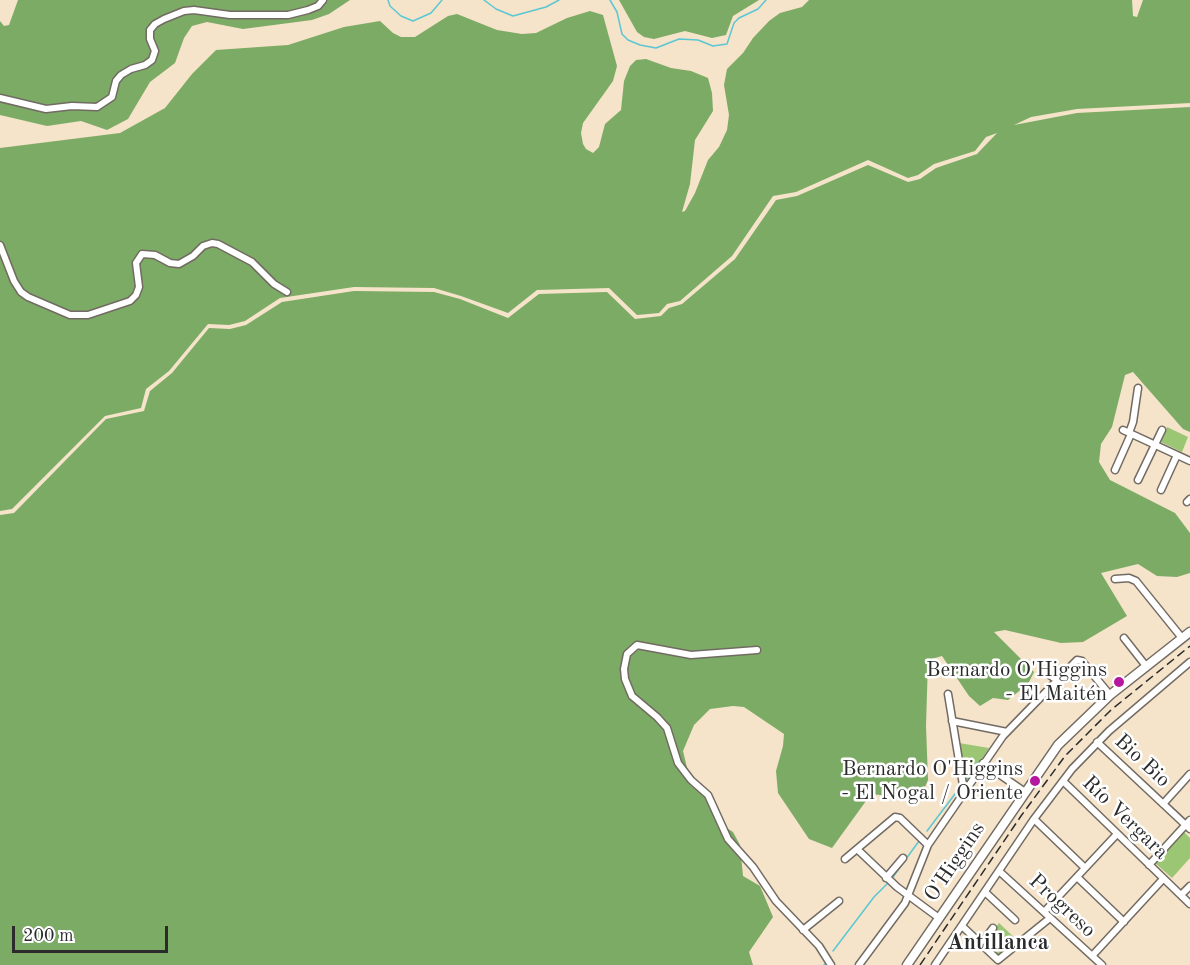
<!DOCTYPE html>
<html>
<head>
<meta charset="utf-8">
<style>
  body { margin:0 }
  #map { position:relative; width:1190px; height:965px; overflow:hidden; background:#f5e3ca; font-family:"Old Standard TT",serif }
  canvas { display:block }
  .scale { position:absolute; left:12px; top:926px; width:156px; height:27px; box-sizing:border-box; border:3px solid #2b2b2b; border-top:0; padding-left:8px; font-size:18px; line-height:21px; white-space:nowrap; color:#2b2b2b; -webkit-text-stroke:4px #fff; paint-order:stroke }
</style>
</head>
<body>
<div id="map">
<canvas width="1190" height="965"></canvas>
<div class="scale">200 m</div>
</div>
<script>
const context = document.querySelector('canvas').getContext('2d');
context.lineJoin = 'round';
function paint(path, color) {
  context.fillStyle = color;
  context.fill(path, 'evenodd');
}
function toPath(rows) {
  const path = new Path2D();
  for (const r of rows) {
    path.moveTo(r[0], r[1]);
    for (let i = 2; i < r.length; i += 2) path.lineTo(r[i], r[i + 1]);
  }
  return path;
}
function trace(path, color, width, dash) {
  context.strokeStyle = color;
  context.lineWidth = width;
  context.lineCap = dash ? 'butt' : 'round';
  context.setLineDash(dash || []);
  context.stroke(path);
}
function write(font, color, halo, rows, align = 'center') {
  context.font = font + ' "Old Standard TT",serif';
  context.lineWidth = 5;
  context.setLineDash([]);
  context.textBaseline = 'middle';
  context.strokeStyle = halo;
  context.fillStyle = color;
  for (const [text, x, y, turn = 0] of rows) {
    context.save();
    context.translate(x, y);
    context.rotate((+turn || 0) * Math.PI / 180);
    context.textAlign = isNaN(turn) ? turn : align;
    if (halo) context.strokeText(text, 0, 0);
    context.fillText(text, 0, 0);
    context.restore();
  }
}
paint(toPath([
  [1167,427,1188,437,1182,452,1161,442],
  [959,743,989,748,966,784,964,783],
  [1184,832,1190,838,1190,858,1172,878,1155,863],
  [999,923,1018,941,998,958,984,944]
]), '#9bc673');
paint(toPath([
  [18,0,350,0,329,14,312,20,243,29,207,22,192,26,184,38,175,63,150,82,128,119,107,130,81,121,47,126,0,115,0,21,4,26,9,25],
  [619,0,759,0,733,16,726,35,712,38,685,31,654,39,644,37,637,32],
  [809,0,1132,0,1133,16,1137,17,1143,0,1190,0,1190,103,1077,109,1031,117,1014,125,1077,113,1190,107,1190,432,1183,429,1133,372,1125,375,1112,427,1101,444,1099,462,1110,480,1175,513,1190,533,1190,573,1177,577,1157,576,1138,564,1101,573,1127,616,1083,642,1061,643,1005,630,994,632,1034,672,1028,684,1008,700,993,698,980,706,969,696,942,656,928,660,926,726,928,780,925,787,899,797,871,794,832,848,809,839,778,793,776,771,783,746,784,734,744,707,733,706,710,709,694,725,683,751,689,776,708,793,712,812,719,823,733,832,740,845,743,876,760,886,773,917,749,952,753,965,0,965,0,515,14,513,106,419,144,411,150,391,172,373,209,328,230,329,246,325,282,302,354,291,434,292,460,299,508,318,539,294,607,292,635,319,661,316,669,308,682,304,735,259,776,200,797,196,868,165,908,182,920,179,936,168,977,154,997,133,986,137,975,151,934,164,918,175,908,178,868,160,796,192,773,196,732,256,680,301,667,304,659,313,637,315,609,288,537,290,508,313,461,296,434,288,354,287,280,298,245,321,229,325,208,324,169,371,146,389,141,408,105,416,12,509,0,511,0,148,120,133,165,108,192,74,216,50,288,45,344,27,380,21,393,33,401,37,415,37,448,16,457,14,497,30,522,34,536,33,567,18,590,11,603,15,617,66,613,81,583,123,581,133,583,144,586,149,593,153,599,147,605,124,621,110,624,81,630,66,636,60,646,59,671,68,691,71,708,78,712,93,713,111,695,140,690,184,682,212,685,211,695,193,708,160,719,147,727,130,729,115,724,85,727,69,743,53,753,38,769,21,780,13,802,7]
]), '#7cab65');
trace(toPath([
  [388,0,390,6,401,16,413,21,431,13,442,0],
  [484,0,496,9,513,16,546,7,559,0],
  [610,0,617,12,622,34,628,40,640,45,656,48,679,39,698,40,713,46,727,44,734,23,739,18,758,9,766,0],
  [966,779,978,762],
  [927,831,961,786],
  [893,877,919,841],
  [833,951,874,897,887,884],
  [824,965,825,964]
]), '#5bc7d3', 1.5);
const street = toPath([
  [0,98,46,109,72,106,97,107,112,97,116,81,121,75,131,69,145,65,152,60,155,51,150,39,150,30,155,24,164,19,184,11,194,10,230,15,288,15,308,10,318,6,323,0],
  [0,245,14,281,21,292,28,297,70,315,88,315,130,301,136,295,139,287,136,263,142,254,155,255,170,263,179,264,193,256,203,246,212,243,218,244,252,262,274,284,287,292],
  [1123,430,1190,461],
  [1129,433,1133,422,1138,388],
  [1115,470,1131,434],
  [1138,480,1162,430],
  [1161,490,1177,455],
  [1187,502,1190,499],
  [1115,579,1129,578,1136,581,1182,638],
  [1124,638,1146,666],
  [757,650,691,655,637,645,627,654,624,669,625,679,632,696,657,717,667,728,678,763,691,780,708,795,728,839,753,867,776,901,819,946,831,965],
  [1042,670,1057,680],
  [948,694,964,791],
  [952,721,1007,732],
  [1097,742,1190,829],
  [983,763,1025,792],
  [1063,781,1190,904],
  [1163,804,1190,774],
  [1034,819,1085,868],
  [857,849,897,887,939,918],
  [845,859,895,817,900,818,928,845],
  [1149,865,1190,820],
  [999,871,1102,965],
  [1077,877,1124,922],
  [886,878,903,858],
  [985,892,1015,920],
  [1181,895,1190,886],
  [1044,912,1117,834],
  [962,926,998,960,1050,918],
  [803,930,839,901],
  [981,944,993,928],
  [1092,956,1163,879],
  [859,965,905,903,928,845,1003,736,1077,660,1082,661,1110,695],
  [935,965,1034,819,1072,769,1109,731,1190,662]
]);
const secondary = toPath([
  [907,965,1058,745,1110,695,1190,632]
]);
trace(street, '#726b63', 9);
trace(secondary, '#726b63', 11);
trace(street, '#fff', 6);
trace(secondary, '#fff', 8);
trace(toPath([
  [920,965,1021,816,1065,756,1111,710,1190,646]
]), '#2b2b2b', 1.5, [9, 4.5]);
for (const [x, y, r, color] of [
  [1119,682,6,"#b5179e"],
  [1035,781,6,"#b5179e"]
]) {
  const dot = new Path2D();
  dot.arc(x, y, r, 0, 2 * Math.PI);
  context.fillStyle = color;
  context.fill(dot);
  trace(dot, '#fff', 2);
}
write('21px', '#2b2b2b', '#fff', [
  ["Bernardo O'Higgins",1107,670],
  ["- El Maitén",1107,694],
  ["Bernardo O'Higgins",1023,769],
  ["- El Nogal / Oriente",1023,793]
], 'right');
write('21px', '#2b2b2b', '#fff', [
  ["Bio Bio",1142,761,43],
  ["Río Vergara",1125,818,44],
  ["O'Higgins",955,862,-56],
  ["Progreso",1062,906,43]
]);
write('bold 22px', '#2b2b2b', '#fff', [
  ["Antillanca",998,943]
]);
</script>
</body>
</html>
